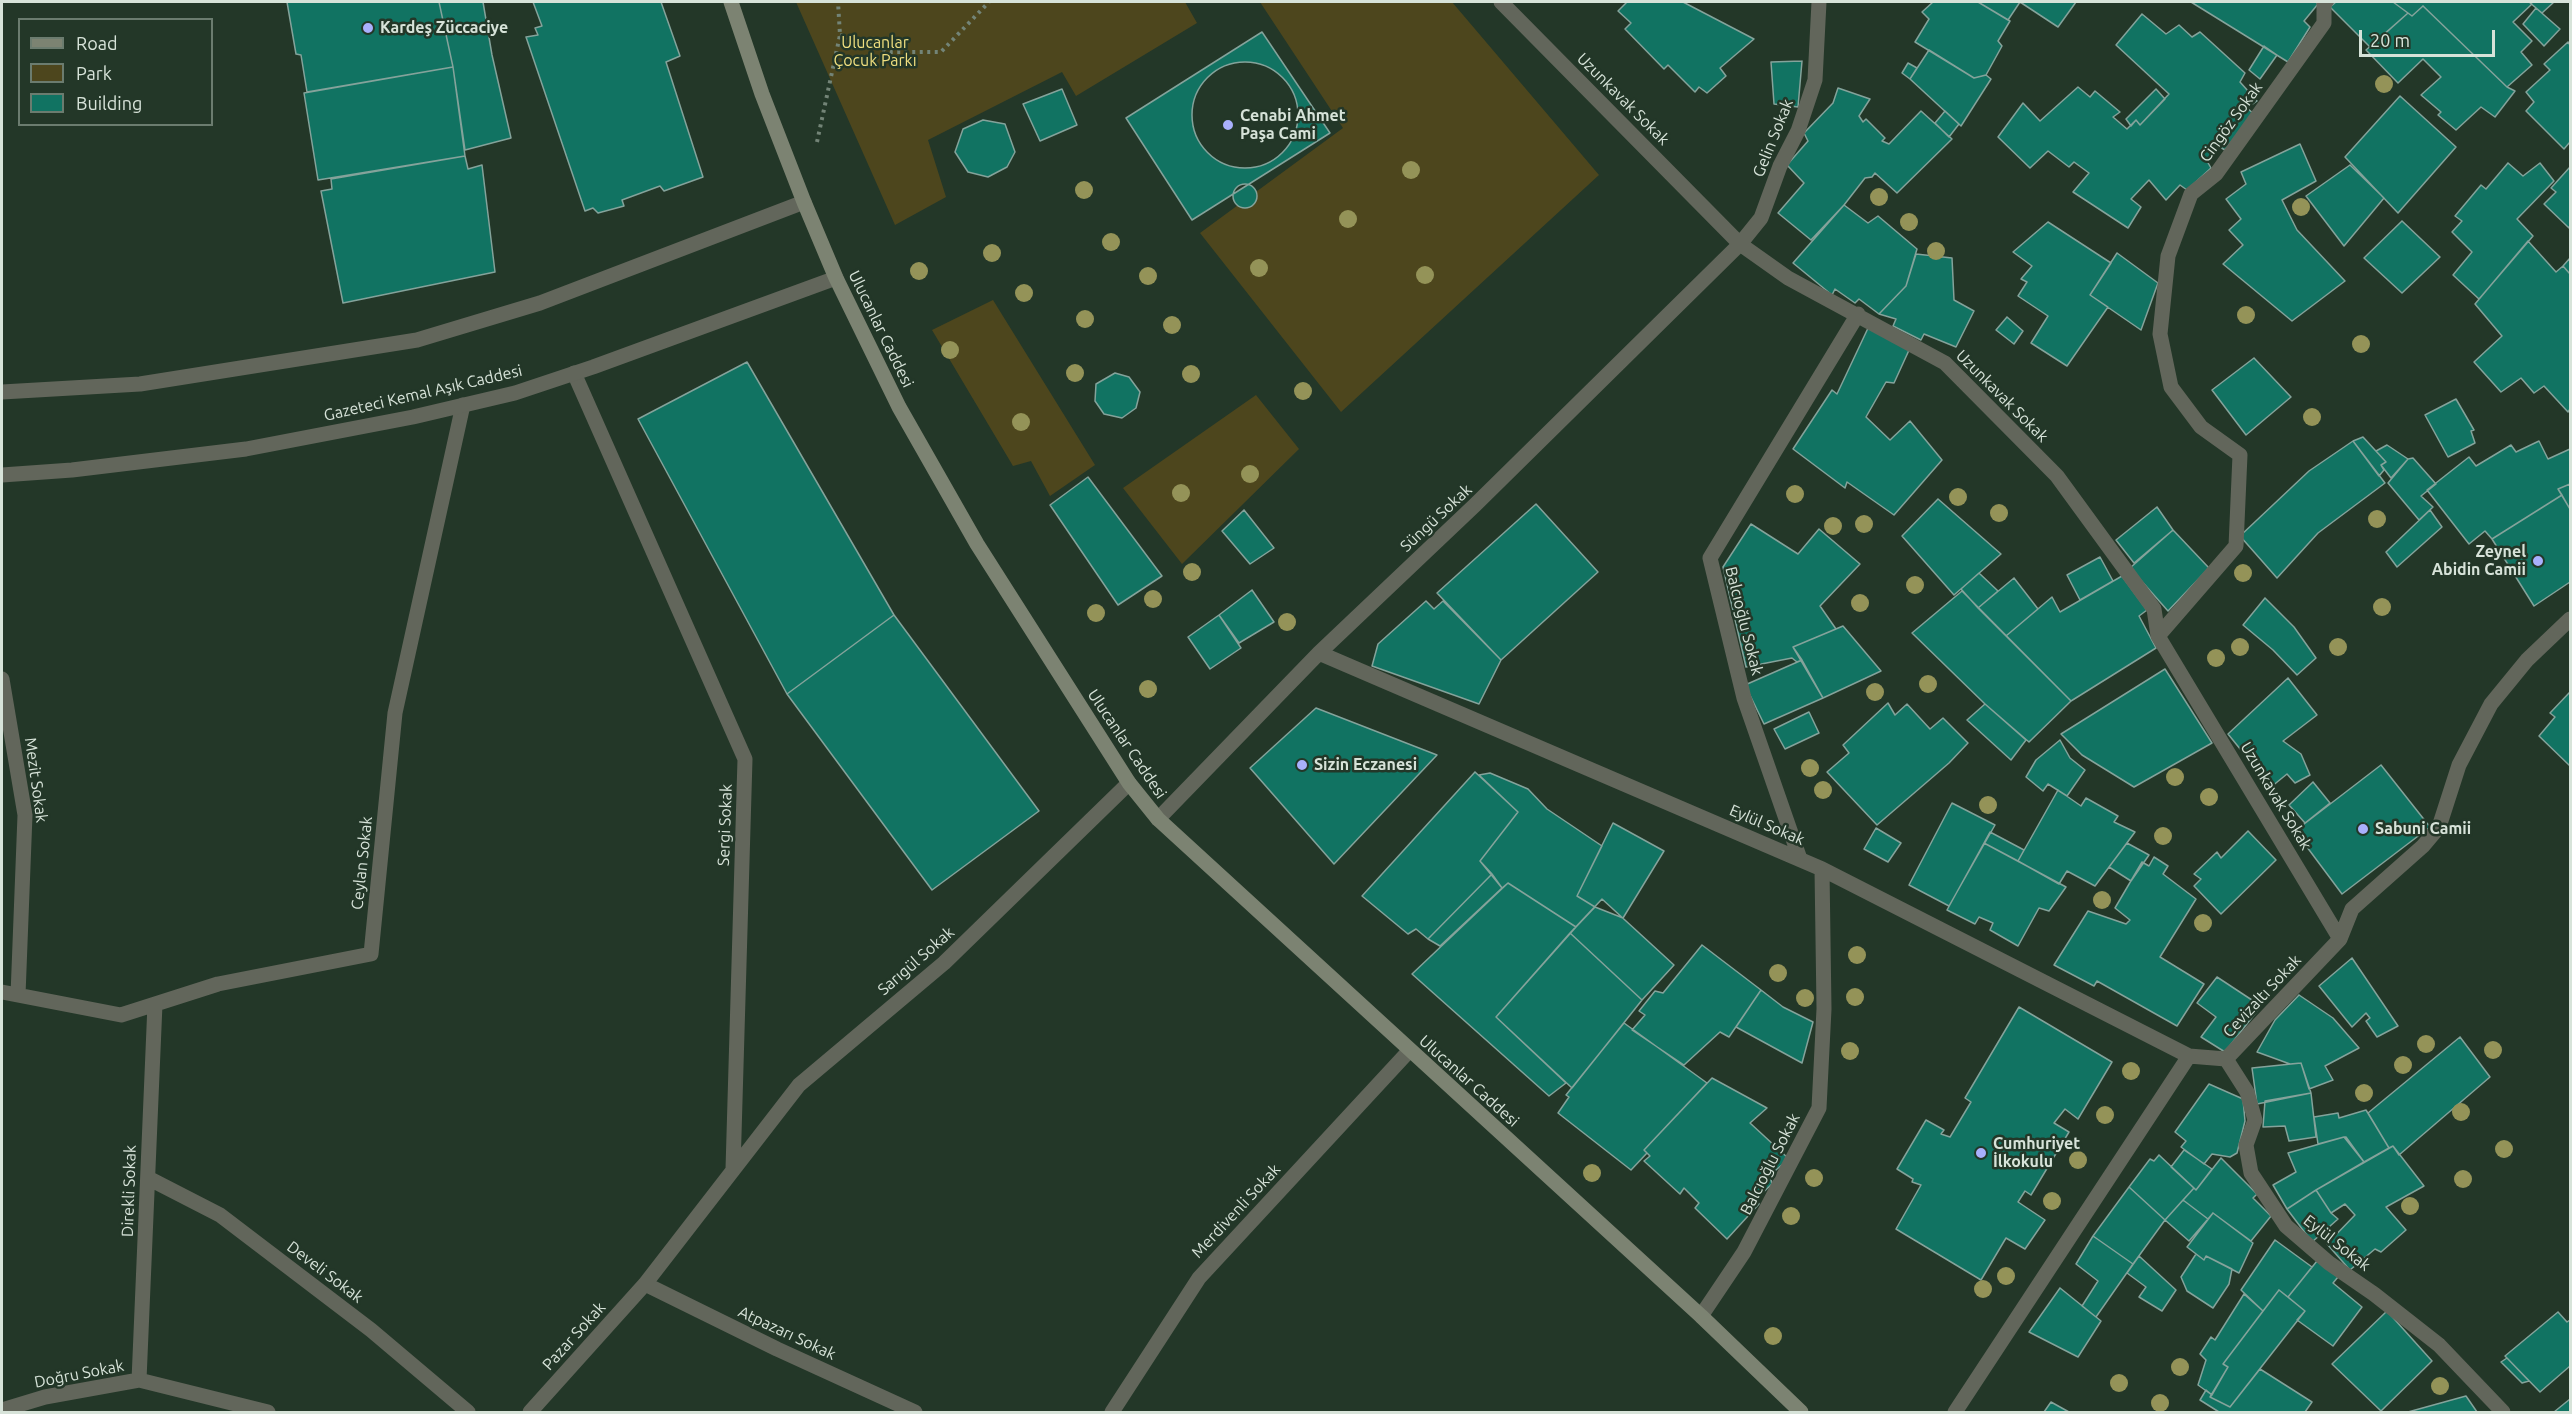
<!DOCTYPE html>
<html>
<head>
<meta charset="utf-8">
<style>
  body { margin:0 }
  #map { position:relative; width:2572px; height:1414px; overflow:hidden; background:#233728; font-family:Ubuntu,sans-serif }
  canvas { display:block }
  .frame { position:absolute; inset:0; border:3px solid #d7e3d9; pointer-events:none }
  .legend { position:absolute; left:18px; top:18px; width:195px; height:108px; box-sizing:border-box; background:#233728; border:2px solid #6b7c6f; margin:0; padding:8px 10px; list-style:none; font-size:18px; color:#d7e3d9 }
  .legend li { display:flex; align-items:center; gap:12px; height:30px }
  .legend b { width:30px; border:2px solid #6b7c6f }
  .scale { position:absolute; left:2359px; top:30px; width:136px; height:27px; box-sizing:border-box; border:3px solid #d7e3d9; border-top:0; padding-left:8px; font-size:18px; line-height:21px; white-space:nowrap; color:#d7e3d9; -webkit-text-stroke:4px #233728; paint-order:stroke }
</style>
</head>
<body>
<div id="map">
<canvas width="2572" height="1414"></canvas>
<div class="frame"></div>
<ul class="legend">
<li><b style="height:8px;background:#7c8372"></b>Road</li>
<li><b style="height:16px;background:#4d461d"></b>Park</li>
<li><b style="height:16px;background:#117362"></b>Building</li>
</ul>
<div class="scale">20 m</div>
</div>
<script>
const context = document.querySelector('canvas').getContext('2d');
context.lineJoin = 'round';
function paint(path, color) {
  context.fillStyle = color;
  context.fill(path, 'evenodd');
}
function toPath(rows) {
  const path = new Path2D();
  for (const r of rows) {
    if (r.length === 3) {
      path.moveTo(r[0] + r[2], r[1]);
      path.arc(r[0], r[1], r[2], 0, 2 * Math.PI);
      continue;
    }
    path.moveTo(r[0], r[1]);
    for (let i = 2; i < r.length; i += 2) path.lineTo(r[i], r[i + 1]);
  }
  return path;
}
function trace(path, color, width, dash) {
  context.strokeStyle = color;
  context.lineWidth = width;
  context.lineCap = dash ? 'butt' : 'round';
  context.setLineDash(dash || []);
  context.stroke(path);
}
function write(font, color, halo, rows, align = 'center') {
  context.font = font + ' Ubuntu,sans-serif';
  context.lineWidth = 5;
  context.setLineDash([]);
  context.textBaseline = 'middle';
  context.strokeStyle = halo;
  context.fillStyle = color;
  for (const [text, x, y, turn = 0] of rows) {
    context.save();
    context.translate(x, y);
    context.rotate((+turn || 0) * Math.PI / 180);
    context.textAlign = isNaN(turn) ? turn : align;
    if (halo) context.strokeText(text, 0, 0);
    context.fillText(text, 0, 0);
    context.restore();
  }
}
paint(toPath([
  [796,2,1185,2,1197,23,1076,96,1062,72,928,140,946,197,895,225],
  [1260,2,1452,2,1599,175,1341,412,1200,233,1343,128],
  [993,300,1095,465,1050,496,1031,461,1013,466,932,330],
  [1256,395,1299,449,1182,564,1123,488]
]), '#4d461d');
const building = toPath([
  [287,2,439,2,453,67,307,92,301,55,296,54,287,2],
  [439,2,483,2,492,55,511,138,465,150,453,67,439,2],
  [533,2,661,2,680,56,666,62,703,177,664,191,660,186,622,200,624,206,598,213,593,208,585,211,526,37,538,35,535,28,542,26,533,2],
  [1627,2,1683,2,1754,39,1720,68,1726,76,1707,93,1699,87,1695,92,1668,65,1664,69,1625,29,1631,23,1618,11,1627,2],
  [1933,2,1978,2,2010,21,1998,41,2002,46,1986,75,1974,78,1915,42,1929,19,1922,12,1933,2],
  [1978,2,2020,2,2008,20,1978,2],
  [2020,2,2076,2,2058,27,2020,2],
  [2191,2,2316,2,2318,4,2304,21,2310,27,2288,62,2191,2],
  [2336,2,2393,2,2408,13,2370,47,2330,7,2336,2],
  [2393,2,2529,2,2532,4,2513,22,2532,41,2521,52,2532,65,2507,87,2423,6,2412,16,2393,2],
  [2529,2,2554,2,2542,13,2529,2],
  [2423,6,2507,87,2515,91,2495,117,2481,107,2456,130,2438,115,2441,112,2421,95,2441,77,2423,59,2398,83,2366,50,2408,13,2412,16,2423,6],
  [2536,8,2560,29,2544,46,2523,24,2536,8],
  [2142,14,2166,34,2179,25,2192,37,2200,32,2245,73,2240,82,2257,101,2247,108,2254,114,2225,150,2218,146,2207,161,2211,168,2187,190,2180,185,2166,200,2149,180,2131,199,2141,207,2128,228,2073,192,2089,173,2074,162,2069,167,2048,151,2030,168,1998,137,2023,103,2040,121,2078,87,2090,97,2095,91,2120,112,2113,117,2127,129,2136,120,2140,125,2169,94,2116,45,2142,14],
  [1262,32,1330,133,1192,220,1126,118,1262,32],
  [2568,42,2570,45,2570,142,2564,149,2526,111,2534,102,2526,92,2550,70,2544,64,2568,42],
  [2264,46,2277,55,2260,79,2249,70,2264,46],
  [1929,50,1974,78,1986,75,1991,79,1961,126,1910,79,1929,50],
  [1802,61,1798,107,1774,104,1771,62,1802,61],
  [1245,115,53],
  [1908,63,1917,68,1910,79,1902,73,1908,63],
  [453,67,465,156,318,180,304,93,453,67],
  [1838,88,1870,99,1859,116,1863,122,1866,119,1885,138,1882,141,1889,144,1921,111,1952,139,1897,193,1875,173,1872,177,1865,178,1844,205,1811,240,1778,213,1804,183,1787,165,1808,141,1804,133,1833,103,1838,88],
  [1062,89,1077,125,1040,141,1023,104,1062,89],
  [2156,89,2165,99,2140,125,2136,120,2131,126,2126,119,2156,89],
  [2400,96,2456,147,2398,213,2345,157,2400,96],
  [1945,111,1959,124,1949,137,1935,123,1945,111],
  [983,120,1005,124,1015,152,1007,167,988,177,968,172,955,152,963,129,983,120],
  [2300,144,2316,181,2282,200,2297,230,2345,281,2292,321,2223,264,2243,245,2229,230,2241,219,2226,199,2246,184,2241,172,2300,144],
  [465,156,468,169,482,165,495,272,343,303,321,191,332,189,331,179,465,156],
  [2508,163,2523,176,2540,163,2554,181,2517,219,2533,236,2479,299,2453,275,2472,252,2452,232,2462,221,2455,216,2481,185,2486,189,2508,163],
  [2350,165,2384,198,2344,246,2306,196,2350,165],
  [2570,167,2570,225,2569,228,2544,204,2556,192,2551,188,2570,167],
  [1245,196,12],
  [1844,205,1868,223,1878,216,1917,249,1906,286,1879,314,1859,299,1855,303,1835,289,1832,295,1793,263,1844,205],
  [2402,221,2440,257,2402,293,2364,258,2402,221],
  [2048,222,2111,263,2090,295,2108,307,2067,366,2031,343,2048,316,2018,296,2027,282,2021,279,2032,266,2013,252,2048,222],
  [2528,241,2556,272,2563,266,2570,274,2570,409,2568,412,2544,386,2534,393,2521,378,2501,392,2474,362,2502,336,2475,304,2528,241],
  [2117,253,2158,283,2141,330,2090,295,2117,253],
  [1916,254,1952,258,1954,300,1974,311,1956,347,1924,334,1921,340,1893,326,1896,319,1879,314,1906,286,1916,254],
  [2570,258,2570,274,2563,266,2570,258],
  [2007,317,2023,331,2014,344,1996,330,2007,317],
  [1869,326,1910,348,1894,383,1886,382,1866,417,1890,440,1910,421,1942,460,1894,515,1847,482,1845,488,1793,449,1832,390,1837,394,1869,326],
  [2254,358,2291,397,2246,435,2212,390,2254,358],
  [747,362,894,615,787,694,638,419,747,362],
  [1115,373,1129,377,1140,392,1136,408,1122,418,1104,414,1095,401,1096,384,1115,373],
  [2456,399,2474,430,2471,431,2475,443,2448,457,2425,415,2456,399],
  [2363,437,2386,462,2381,465,2384,470,2379,476,2353,441,2363,437],
  [2353,441,2385,483,2318,533,2277,578,2240,536,2309,471,2353,441],
  [2539,441,2548,459,2570,449,2570,484,2558,489,2562,495,2492,539,2485,531,2469,544,2427,490,2469,457,2476,466,2511,445,2516,452,2539,441],
  [2387,445,2408,459,2391,478,2381,465,2386,462,2376,451,2387,445],
  [2413,458,2436,484,2421,496,2433,507,2419,520,2388,483,2408,459,2413,458],
  [1088,477,1162,576,1118,605,1050,505,1088,477],
  [2570,484,2570,509,2558,489,2570,484],
  [2562,495,2570,509,2570,582,2534,606,2492,539,2562,495],
  [1938,499,2001,554,1954,595,1902,536,1938,499],
  [1536,504,1598,572,1501,660,1437,593,1536,504],
  [2157,507,2173,530,2134,563,2116,540,2157,507],
  [1244,510,1274,548,1250,564,1222,531,1244,510],
  [2430,510,2442,527,2397,567,2386,552,2430,510],
  [1751,524,1798,554,1819,529,1860,564,1820,606,1836,629,1793,647,1802,660,1797,662,1792,658,1746,667,1723,567,1751,524],
  [2173,530,2209,568,2168,611,2130,568,2173,530],
  [2100,557,2113,581,2080,600,2067,575,2100,557],
  [1979,573,1998,591,1978,608,1961,589,1979,573],
  [2122,576,2147,610,2139,616,2156,648,2071,701,2006,636,2052,597,2060,612,2122,576],
  [2014,578,2038,609,2006,636,1978,608,2014,578],
  [1252,590,1274,622,1239,643,1219,615,1252,590],
  [1962,591,2071,701,2029,742,1985,704,1912,633,1962,591],
  [2265,598,2294,627,2316,658,2297,675,2273,650,2243,625,2265,598],
  [1426,601,1434,609,1443,601,1501,660,1479,704,1372,666,1378,644,1426,601],
  [894,615,1039,811,932,890,787,694,894,615],
  [1219,615,1241,648,1210,669,1188,637,1219,615],
  [1843,626,1881,671,1823,698,1793,647,1843,626],
  [1802,660,1823,698,1764,724,1745,685,1802,660],
  [2165,669,2212,743,2134,787,2082,755,2061,734,2165,669],
  [2288,678,2317,715,2283,741,2301,754,2310,775,2295,783,2287,774,2271,787,2228,734,2288,678],
  [2569,693,2570,694,2570,766,2539,736,2555,717,2550,713,2569,693],
  [1888,703,1895,715,1907,704,1930,729,1943,718,1968,743,1949,763,1877,825,1827,772,1849,753,1843,745,1888,703],
  [1985,704,2026,740,2011,760,1967,720,1985,704],
  [1316,708,1437,755,1334,864,1250,768,1316,708],
  [1809,712,1819,733,1785,749,1774,729,1809,712],
  [2060,740,2070,758,2085,770,2067,796,2048,784,2043,791,2026,777,2036,760,2060,740],
  [2381,765,2430,827,2342,894,2295,831,2381,765],
  [1475,772,1518,812,1480,861,1492,874,1428,939,1416,929,1408,934,1362,896,1475,772],
  [1490,773,1528,789,1547,809,1602,846,1577,896,1595,907,1576,927,1508,883,1502,888,1480,861,1518,812,1479,775,1490,773],
  [2313,782,2330,803,2305,823,2289,805,2313,782],
  [2058,790,2081,806,2086,798,2118,816,2114,822,2135,832,2095,886,2067,871,2059,884,2018,861,2058,790],
  [1952,803,1995,825,1949,906,1909,885,1952,803],
  [1613,823,1664,851,1623,918,1595,907,1577,896,1613,823],
  [1876,828,1901,843,1888,862,1864,849,1876,828],
  [2248,831,2276,860,2221,914,2194,886,2201,879,2194,874,2217,852,2221,858,2248,831],
  [1990,832,2024,850,2018,861,1984,843,1990,832],
  [1984,843,2066,887,2049,911,2039,908,2018,946,1990,930,1993,923,1979,917,1975,924,1947,910,1984,843],
  [2127,843,2149,855,2131,881,2109,867,2127,843],
  [2154,857,2168,866,2163,874,2196,899,2160,957,2204,984,2177,1026,2097,981,2094,986,2054,965,2088,911,2126,924,2130,920,2115,908,2142,862,2149,866,2154,857],
  [1492,874,1502,888,1440,946,1428,939,1492,874],
  [1508,883,1576,927,1496,1017,1566,1083,1549,1096,1412,974,1508,883],
  [1602,899,1674,965,1642,1000,1570,933,1602,899],
  [1570,933,1642,1000,1572,1088,1496,1017,1570,933],
  [1702,945,1761,990,1729,1037,1720,1032,1684,1065,1632,1030,1645,1015,1639,1011,1655,991,1663,993,1702,945],
  [2352,958,2398,1026,2377,1037,2366,1021,2370,1018,2366,1013,2352,1027,2319,986,2352,958],
  [2217,977,2261,1006,2225,1052,2201,1037,2216,1017,2197,1003,2217,977],
  [1761,990,1783,1007,1813,1022,1802,1063,1736,1027,1761,990],
  [2299,995,2333,1018,2359,1048,2325,1066,2333,1080,2309,1089,2301,1063,2290,1064,2257,1052,2275,1020,2299,995],
  [2019,1007,2112,1062,2078,1119,2065,1109,2054,1123,2069,1132,2031,1195,2025,1191,2018,1202,2045,1220,2025,1249,2006,1238,1981,1280,1896,1229,1921,1185,1912,1182,1913,1179,1897,1169,1926,1120,1944,1130,1941,1134,1950,1137,1971,1102,1965,1098,2019,1007],
  [1624,1023,1707,1083,1644,1150,1647,1153,1631,1170,1558,1113,1569,1097,1566,1095,1624,1023],
  [2460,1037,2490,1077,2399,1155,2393,1146,2389,1148,2368,1113,2460,1037],
  [2301,1063,2311,1093,2257,1104,2252,1068,2301,1063],
  [1712,1078,1767,1108,1750,1123,1789,1159,1770,1175,1772,1184,1756,1199,1759,1204,1727,1239,1695,1208,1699,1203,1684,1188,1680,1194,1644,1161,1650,1156,1644,1150,1712,1078],
  [2209,1084,2243,1099,2245,1121,2237,1153,2230,1157,2212,1154,2204,1164,2181,1147,2186,1141,2175,1132,2209,1084],
  [2311,1093,2316,1137,2289,1141,2285,1126,2263,1127,2265,1101,2311,1093],
  [2366,1110,2389,1148,2364,1162,2344,1137,2318,1144,2314,1117,2338,1113,2339,1118,2366,1110],
  [2344,1137,2346,1137,2364,1162,2316,1190,2287,1209,2273,1185,2296,1172,2288,1153,2344,1137],
  [2393,1146,2424,1186,2386,1207,2406,1230,2381,1252,2375,1249,2350,1270,2327,1244,2355,1215,2345,1204,2331,1213,2316,1190,2393,1146],
  [2184,1150,2212,1169,2196,1190,2171,1167,2184,1150],
  [2159,1155,2194,1188,2165,1220,2129,1187,2150,1159,2154,1161,2159,1155],
  [2221,1158,2257,1194,2253,1198,2271,1216,2251,1241,2213,1213,2208,1219,2183,1200,2194,1188,2196,1190,2221,1158],
  [2129,1187,2165,1220,2133,1264,2093,1236,2129,1187],
  [2316,1190,2331,1213,2338,1219,2312,1242,2287,1209,2316,1190],
  [2183,1200,2208,1219,2189,1241,2165,1220,2183,1200],
  [2213,1213,2253,1243,2239,1273,2206,1256,2204,1260,2187,1247,2213,1213],
  [2093,1236,2133,1264,2096,1317,2082,1306,2098,1281,2076,1264,2093,1236],
  [2275,1240,2312,1267,2288,1297,2279,1290,2263,1311,2241,1290,2275,1240],
  [2196,1254,2204,1260,2206,1256,2232,1269,2229,1284,2213,1308,2187,1291,2181,1277,2196,1254],
  [2139,1256,2176,1290,2162,1311,2139,1297,2146,1287,2127,1273,2139,1256],
  [2317,1261,2338,1277,2333,1283,2362,1307,2333,1346,2297,1320,2305,1311,2288,1297,2317,1261],
  [2060,1288,2101,1321,2078,1357,2029,1332,2060,1288],
  [2279,1290,2305,1311,2230,1407,2210,1397,2228,1367,2223,1364,2279,1290],
  [2244,1294,2263,1311,2223,1364,2228,1367,2212,1395,2198,1385,2206,1360,2200,1354,2211,1337,2215,1340,2244,1294],
  [2387,1311,2432,1361,2381,1411,2332,1364,2387,1311],
  [2558,1312,2567,1322,2570,1320,2570,1366,2540,1392,2505,1356,2558,1312],
  [2507,1358,2529,1381,2522,1383,2501,1362,2507,1358],
  [2260,1369,2312,1402,2305,1412,2219,1412,2200,1400,2206,1390,2212,1395,2210,1397,2230,1407,2260,1369],
  [2466,1396,2477,1412,2408,1412,2466,1396],
  [2570,1399,2570,1412,2554,1412,2570,1399],
  [2051,1402,2069,1412,2044,1412,2051,1402]
]);
paint(building, '#117362');
trace(building, '#84a39b', 1.5);
trace(toPath([
  [840,35,891,52,941,52,989,2],
  [817,142,840,35,838,2]
]), '#738477', 4, [3, 4.5]);
trace(toPath([
  [1501,2,1740,244,1788,278,1945,363,2057,476,2154,609,2158,636,2340,939],
  [574,373,745,759,733,1169],
  [2158,636,2236,546,2240,455,2201,427,2171,387,2160,334,2168,256,2191,194,2216,174,2324,23,2324,3,2326,2],
  [1319,653,1822,869,2189,1056],
  [2,679,25,815,18,995],
  [1158,819,1319,653,1475,505,1740,244,1761,218,1780,166,1798,131,1815,80,1819,2],
  [1800,859,1744,698,1710,558,1858,314],
  [2,992,121,1015,218,984,371,954,395,713,463,405],
  [2226,1059,2247,1092,2255,1120,2246,1145,2251,1173,2286,1226,2329,1263,2374,1294,2439,1345,2503,1412],
  [148,1178,220,1215,371,1330,468,1412],
  [645,1284,777,1349,915,1412],
  [1701,1316,1744,1252,1819,1108,1824,1009,1822,869],
  [139,1380,155,1004],
  [2,1410,45,1397,139,1380,268,1412],
  [530,1412,645,1284,799,1085,944,963,1129,783],
  [1112,1412,1199,1278,1409,1051],
  [1955,1412,2189,1056,2226,1059,2340,939,2352,909,2423,846,2439,827,2459,765,2491,704,2527,660,2570,619]
]), '#62665b', 15);
trace(toPath([
  [2,392,140,384,417,340,540,303,804,202],
  [2,475,72,470,246,449,413,417,515,393,593,367,836,278]
]), '#62665b', 15);
trace(toPath([
  [731,2,762,94,804,202,836,278,899,407,977,544,1129,783,1158,819,1701,1316,1801,1412]
]), '#7c8372', 15);
context.fillStyle = '#949358';
for (const [x, y] of [
  [2384,84],
  [1411,170],
  [1084,190],
  [1879,197],
  [2301,207],
  [1348,219],
  [1909,222],
  [1111,242],
  [1936,251],
  [992,253],
  [1259,268],
  [919,271],
  [1425,275],
  [1148,276],
  [1024,293],
  [2246,315],
  [1085,319],
  [1172,325],
  [2361,344],
  [950,350],
  [1075,373],
  [1191,374],
  [1303,391],
  [2312,417],
  [1021,422],
  [1250,474],
  [1181,493],
  [1795,494],
  [1958,497],
  [1999,513],
  [2377,519],
  [1864,524],
  [1833,526],
  [1192,572],
  [2243,573],
  [1915,585],
  [1153,599],
  [1860,603],
  [2382,607],
  [1096,613],
  [1287,622],
  [2240,647],
  [2338,647],
  [2216,658],
  [1928,684],
  [1148,689],
  [1875,692],
  [1810,768],
  [2175,777],
  [1823,790],
  [2209,797],
  [1988,805],
  [2163,836],
  [2102,900],
  [2203,923],
  [1857,955],
  [1778,973],
  [1855,997],
  [1805,998],
  [2426,1044],
  [2493,1050],
  [1850,1051],
  [2403,1065],
  [2131,1071],
  [2364,1093],
  [2461,1112],
  [2105,1115],
  [2504,1149],
  [2078,1160],
  [1592,1173],
  [1814,1178],
  [2463,1179],
  [2052,1201],
  [2410,1206],
  [1791,1216],
  [2006,1276],
  [1983,1289],
  [1773,1336],
  [2180,1367],
  [2119,1383],
  [2440,1386],
  [2160,1403]
]) {
  context.beginPath();
  context.arc(x, y, 9, 0, 2 * Math.PI);
  context.fill();
}
for (const [x, y, r, color] of [
  [368,28,6,"#a9b0fc"],
  [1228,125,6,"#a9b0fc"],
  [2538,561,6,"#a9b0fc"],
  [1302,765,6,"#a9b0fc"],
  [2363,829,6,"#a9b0fc"],
  [1981,1153,6,"#a9b0fc"]
]) {
  const dot = new Path2D();
  dot.arc(x, y, r, 0, 2 * Math.PI);
  context.fillStyle = color;
  context.fill(dot);
  trace(dot, '#233728', 2);
}
write('bold 16px', '#d7e3d9', '#233728', [
  ["Kardeş Züccaciye",380,28],
  ["Cenabi Ahmet",1240,116],
  ["Paşa Cami",1240,134],
  ["Zeynel",2526,552,"right"],
  ["Abidin Camii",2526,570,"right"],
  ["Sizin Eczanesi",1314,765],
  ["Sabuni Camii",2375,829],
  ["Cumhuriyet",1993,1144],
  ["İlkokulu",1993,1162]
], 'left');
write('16px', '#f0df7f', '#233728', [
  ["Ulucanlar",875,43],
  ["Çocuk Parkı",875,61]
]);
write('16px', '#d7e3d9', '#233728', [
  ["Uzunkavak Sokak",1623,99,45],
  ["Cingöz Sokak",2231,122,-54],
  ["Gelin Sokak",1773,138,-68],
  ["Ulucanlar Caddesi",881,329,64],
  ["Gazeteci Kemal Aşık Caddesi",423,393,-13],
  ["Uzunkavak Sokak",2002,396,45],
  ["Süngü Sokak",1436,518,-43],
  ["Balcıoğlu Sokak",1744,621,76],
  ["Ulucanlar Caddesi",1127,744,56],
  ["Mezit Sokak",36,780,82],
  ["Uzunkavak Sokak",2276,796,59],
  ["Sergi Sokak",725,825,-88],
  ["Eylül Sokak",1767,825,23],
  ["Ceylan Sokak",362,863,-84],
  ["Sarıgül Sokak",916,961,-41],
  ["Cevizaltı Sokak",2262,996,-47],
  ["Ulucanlar Caddesi",1469,1081,42],
  ["Balcıoğlu Sokak",1770,1164,-63],
  ["Direkli Sokak",129,1191,-88],
  ["Merdivenli Sokak",1236,1211,-47],
  ["Eylül Sokak",2337,1243,38],
  ["Develi Sokak",325,1272,37],
  ["Atpazarı Sokak",787,1333,25],
  ["Pazar Sokak",574,1336,-48],
  ["Doğru Sokak",79,1374,-11]
]);
</script>
</body>
</html>
